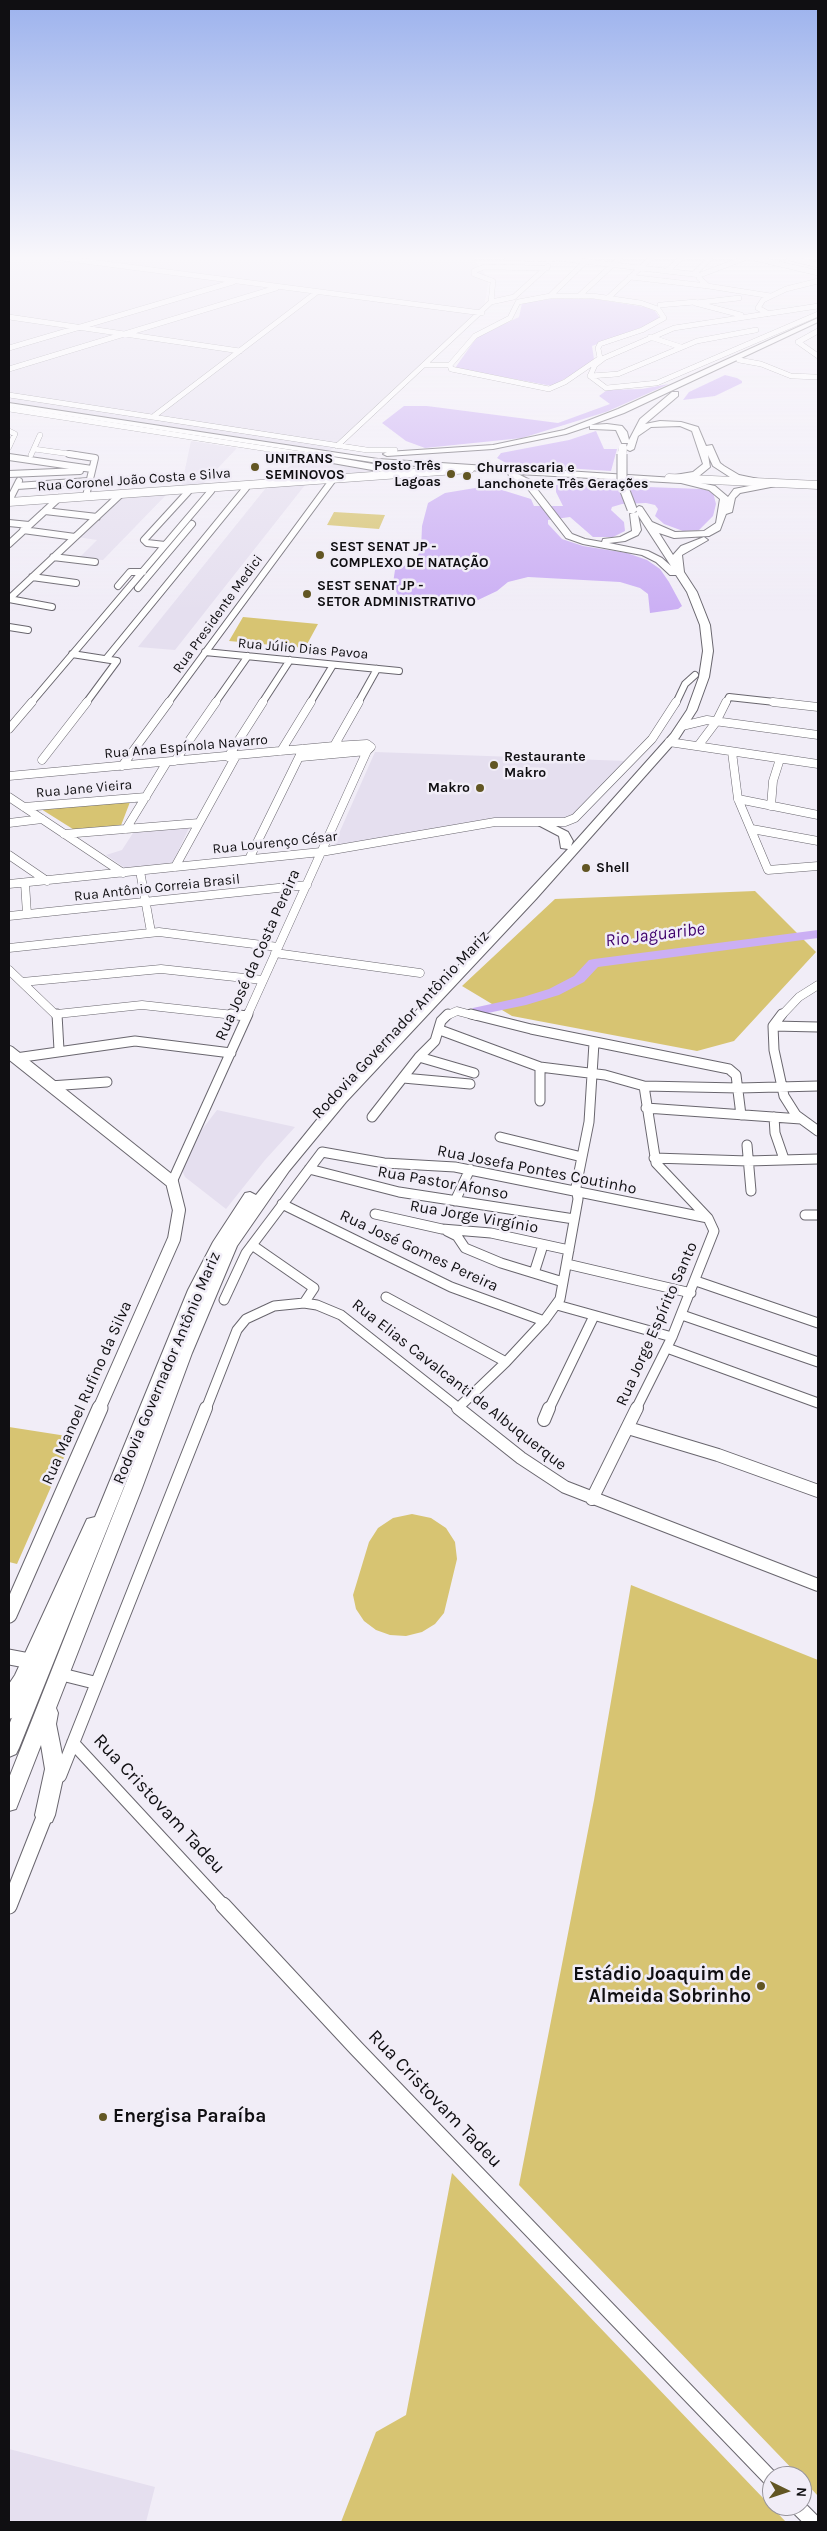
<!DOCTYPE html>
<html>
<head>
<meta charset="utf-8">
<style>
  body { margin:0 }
  #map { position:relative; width:827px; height:2531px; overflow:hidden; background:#f1edf7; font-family:Karla,sans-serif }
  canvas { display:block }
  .frame { position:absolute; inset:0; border:10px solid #100f12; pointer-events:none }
  .north { position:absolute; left:762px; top:2466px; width:50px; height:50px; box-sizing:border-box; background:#f1edf7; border:1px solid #97949b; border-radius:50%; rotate:94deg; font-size:14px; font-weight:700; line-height:20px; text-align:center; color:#100f12 }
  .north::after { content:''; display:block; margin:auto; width:18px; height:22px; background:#625623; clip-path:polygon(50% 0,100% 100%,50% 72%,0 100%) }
</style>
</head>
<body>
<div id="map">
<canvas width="827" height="2531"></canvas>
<div class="frame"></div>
<div class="north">N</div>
</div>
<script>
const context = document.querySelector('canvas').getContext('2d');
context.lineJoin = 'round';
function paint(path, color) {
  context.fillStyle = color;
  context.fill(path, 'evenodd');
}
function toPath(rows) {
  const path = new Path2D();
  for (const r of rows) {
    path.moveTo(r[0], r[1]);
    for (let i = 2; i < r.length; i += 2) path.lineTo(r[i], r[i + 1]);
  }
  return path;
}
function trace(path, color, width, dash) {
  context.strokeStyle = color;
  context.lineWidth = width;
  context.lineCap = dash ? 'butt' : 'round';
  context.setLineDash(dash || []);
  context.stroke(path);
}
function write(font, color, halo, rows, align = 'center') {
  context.font = font + ' Karla,sans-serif';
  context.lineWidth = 5;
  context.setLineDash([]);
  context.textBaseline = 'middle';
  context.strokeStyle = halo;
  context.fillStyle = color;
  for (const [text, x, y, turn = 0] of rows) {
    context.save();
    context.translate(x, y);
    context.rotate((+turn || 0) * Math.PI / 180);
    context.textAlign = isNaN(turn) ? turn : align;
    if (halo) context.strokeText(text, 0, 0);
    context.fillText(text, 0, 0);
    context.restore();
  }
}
paint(toPath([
  [9,258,473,258,489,280,483,313,337,446,327,452,9,403],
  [191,441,237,448,201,486,181,488],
  [300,456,396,471,274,481],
  [309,480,175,650,138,647,269,484],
  [168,493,103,560,79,558,97,540,77,537,121,495],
  [375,752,627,761,574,816,560,822,503,818,333,847],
  [189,828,172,864,125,868,106,855,122,850,133,833],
  [217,1110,295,1127,265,1160,226,1209,185,1177,180,1166,191,1144],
  [9,2449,155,2487,146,2522,9,2522]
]), '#e5dfef');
paint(toPath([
  [334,512,385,515,379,529,327,525],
  [243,617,318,624,305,648,229,641],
  [130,802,120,828,76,831,41,809],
  [755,891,816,952,734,1041,697,1051,512,1016,462,986,555,899],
  [9,1427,73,1437,17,1564,9,1562],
  [412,1514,431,1518,446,1528,455,1542,457,1559,444,1613,435,1624,422,1632,406,1636,390,1635,376,1630,364,1621,356,1609,353,1595,369,1542,378,1528,393,1518],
  [631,1585,818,1660,818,2496,802,2479,802,2476,799,2476,519,2185,594,1800],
  [452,2173,786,2522,341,2522,376,2432,406,2415]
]), '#d7c472');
paint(toPath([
  [558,298,595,299,645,307,655,311,661,320,592,346,594,359,589,365,552,386,455,368,477,337,519,317,522,303],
  [725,375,737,378,742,381,742,383,715,396,683,400,689,392],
  [669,384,606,412,522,438,425,448,406,441,382,423,404,406,427,406,558,423,610,404,599,396,607,390,642,389],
  [596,431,604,449,617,449,611,471,516,465,506,463,497,458,501,453,569,440],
  [567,484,702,489,713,492,716,504,713,516,699,530,683,531,664,524,655,516,658,509,655,505,646,503,622,504,612,507,611,510,624,522,625,531,613,537,593,537,570,517,548,520,548,524,562,539,583,546,627,553,647,560,660,569,669,582,682,606,678,609,650,613,648,594,640,588,620,582,528,577,508,582,497,591,478,600,465,602,421,601,398,596,393,583,395,570,415,561,421,550,422,526,428,503,445,493,481,487,502,490,531,499,534,506,563,506,556,492,556,485]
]), '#cbaff4');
paint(toPath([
  [818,930,818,938,598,967,584,982,559,995,526,1005,478,1015,471,1011,473,1008,523,997,549,989,574,976,589,960,594,959,818,930]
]), '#cbaff4');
const minorFar5 = toPath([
  [61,258,482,313],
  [507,258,555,259],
  [556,258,700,275],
  [754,258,818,273],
  [789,258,818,265],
  [667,271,681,258],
  [694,274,710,258],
  [700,275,699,278,708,286,771,296],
  [700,275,745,258],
  [630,277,708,286],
  [550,296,593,296,641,303,658,309,664,318,642,330,600,344,598,348,600,358,565,382,549,389,451,369,450,365,475,336,510,318,518,302,550,296],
  [550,296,587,260],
  [579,296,620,258],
  [608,298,651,258],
  [739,298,695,303,741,315],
  [491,302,514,297,548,266],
  [660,305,695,302],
  [818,306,674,328,604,358,595,365,590,376,606,388,657,383,818,314],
  [769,314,758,308,763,300,786,289,818,281],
  [9,317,240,351],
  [818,331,798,342,818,356],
  [650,337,681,347],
  [9,348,233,282],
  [739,360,761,364,791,376,818,377],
  [425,365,450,365],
  [9,369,276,288],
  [590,376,618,374,697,341,756,330],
  [9,395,367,450,395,450],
  [9,409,307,455],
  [154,416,317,292],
  [9,431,15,434,9,447],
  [337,446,491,302,493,281,474,274,474,271,484,267,547,268],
  [34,449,77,455],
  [31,455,40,435]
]);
const minorFar4 = toPath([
  [69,454,95,458,86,496],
  [299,454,401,472],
  [9,457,92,469],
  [9,474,80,471],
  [17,486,89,481],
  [9,501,19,481],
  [45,511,97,517],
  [9,523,29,525],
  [23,530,75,537],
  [9,544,59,498],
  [165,545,147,543,144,540,188,492],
  [53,557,95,562],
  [32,577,76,583],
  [118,586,130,572,143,572],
  [138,588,192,524],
  [9,599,121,494],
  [9,599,52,607],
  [9,627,28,630],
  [205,652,399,671],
  [72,654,117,661,86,703],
  [106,659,246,488],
  [31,703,211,491],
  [168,703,334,478],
  [215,703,248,656],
  [262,703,290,660],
  [310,703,333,665],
  [358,703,377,669],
  [676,703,685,684,695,675],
  [726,703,729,697,784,703]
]);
const minorFar3 = toPath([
  [773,702,818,707],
  [682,726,707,720,818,735],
  [9,729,32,702],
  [669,742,818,764],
  [334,746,359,702],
  [698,746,716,722,726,702],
  [281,751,311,702],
  [732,752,738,799,768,870,818,866],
  [228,757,263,702],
  [301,757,367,751],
  [42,760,87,702],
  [175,761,216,702],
  [122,766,169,702],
  [9,776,334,746,367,744,371,747,367,751,247,1016],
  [9,797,123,873],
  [738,799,818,815],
  [771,806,773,781,780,759],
  [24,807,146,797],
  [9,823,42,819],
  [126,829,167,762],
  [752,829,818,841],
  [64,834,199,823],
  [9,855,47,881],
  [249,859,303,749],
  [175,867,236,756],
  [140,871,151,932],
  [25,883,27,914],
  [9,884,321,852,495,822,565,822,575,818,652,739,676,702],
  [9,916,307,885],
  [9,948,159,932,278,947],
  [275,953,420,973],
  [9,970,57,1016],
  [22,982,161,969,263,980],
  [57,1014,142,1005,243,1016],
  [446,1016,457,1011,476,1016],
  [781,1016,799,997,818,985]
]);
const minorFar2 = toPath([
  [57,1014,59,1050],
  [231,1014,247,1016],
  [471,1014,531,1029,729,1069,736,1075,741,1115],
  [773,1026,774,1050,784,1096,796,1115,818,1131],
  [773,1026,782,1014],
  [773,1026,818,1027],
  [440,1030,540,1067,605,1075,644,1086,739,1088,818,1086],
  [419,1057,474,1073],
  [16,1058,135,1041,231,1053],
  [540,1067,540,1101],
  [403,1078,470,1084],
  [50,1086,107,1082],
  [646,1108,801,1119],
  [372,1117,419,1057,435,1041,441,1021,448,1014],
  [774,1117,775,1133,784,1159],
  [500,1137,582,1157],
  [747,1145,751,1191],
  [654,1158,748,1161,818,1159],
  [309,1169,399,1192,574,1219],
  [172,1182,248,1014],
  [455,1201,470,1169],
  [282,1204,451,1287,544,1321],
  [375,1214,442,1229,491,1233,569,1250],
  [805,1215,818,1215],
  [447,1231,457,1236,465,1248,501,1263,563,1282],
  [252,1245,314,1288,304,1303],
  [567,1264,691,1293],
  [534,1273,543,1245],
  [696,1281,818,1323],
  [386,1297,506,1362],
  [224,1300,246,1253,322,1152,384,1163,455,1167,708,1218],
  [557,1305,672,1337],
  [682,1315,818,1362],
  [667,1348,818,1403],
  [458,1408,506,1362,544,1321,560,1299,578,1199,576,1187,589,1122,594,1043],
  [206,1409,237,1330,246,1319,274,1306,304,1303,317,1305,341,1315,460,1409],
  [549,1409,594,1316],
  [636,1409,672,1337,714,1231,708,1218,656,1163,644,1086]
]);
const minorFar1 = toPath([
  [458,1408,521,1458,565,1487,818,1585],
  [544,1420,549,1408],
  [628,1428,718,1455,818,1491],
  [592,1499,637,1408],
  [60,1674,96,1683],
  [73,1743,224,1906],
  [60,1776,206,1408]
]);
const minor = toPath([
  [223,1905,356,2048,772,2480],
  [797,2506,813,2522]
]);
const majorFar2 = toPath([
  [669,478,818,485],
  [9,502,470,469]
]);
const majorFar1 = toPath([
  [9,1052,172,1182,179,1210,174,1239,99,1409]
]);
const major = toPath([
  [9,1615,100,1408],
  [9,1657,30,1661],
  [9,1711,18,1690],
  [9,1906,45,1815]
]);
const highway = toPath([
  [818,318,818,322,624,413,591,425,607,424,622,426,627,432,629,440,640,419,672,392,678,392,678,396,645,424,660,421,681,422,698,427,706,446,712,445,720,463,724,466,739,475,763,480,762,484,777,482,781,485,740,493,735,498,732,512,726,514,720,530,709,536,674,538,659,533,673,555,681,546,704,537,708,540,682,555,684,572,697,592,710,625,713,651,709,677,697,710,679,738,536,899,346,1102,289,1171,237,1246,192,1353,142,1488,56,1708,58,1713,56,1724,65,1769,55,1815,52,1822,45,1824,38,1822,35,1815,45,1769,41,1745,16,1809,9,1811,9,1778,150,1422,19,1748,16,1754,9,1757,9,1725,20,1698,16,1704,9,1706,9,1684,15,1675,87,1519,95,1517,188,1290,213,1242,245,1193,250,1192,256,1195,336,1096,568,849,561,848,559,836,538,825,538,821,546,821,568,832,573,841,571,846,671,734,687,710,699,677,703,651,700,625,687,592,676,575,670,575,656,562,642,555,583,544,566,538,524,484,509,476,508,473,378,463,9,407,9,403,378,459,675,478,675,475,693,472,703,464,692,431,680,426,651,427,638,436,634,449,630,451,626,449,628,443,622,443,616,430,593,429,590,429,590,426,566,434,493,449,387,456,383,454,387,452,493,445,564,430,618,409,818,318],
  [708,455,713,466,733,479,759,484,734,489,728,497,715,486,682,479,699,476,710,467,708,455],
  [518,474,681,483,709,490,720,499,716,523,704,531,675,532,652,522,642,507,639,506,635,509,637,512,630,514,632,531,620,537,603,539,602,542,585,539,572,534,530,480,518,474],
  [638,515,643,523,671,566,662,558,648,551,609,543,625,541,638,535,641,530,638,515]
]);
trace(minorFar5, '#69666e', 5.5);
trace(minorFar4, '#69666e', 8);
trace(minorFar3, '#69666e', 9);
trace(minorFar2, '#69666e', 11);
trace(minorFar1, '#69666e', 14);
trace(minor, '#69666e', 17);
trace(majorFar2, '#69666e', 9);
trace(majorFar1, '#69666e', 14);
trace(major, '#69666e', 17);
trace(highway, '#69666e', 2);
trace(minorFar5, '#fff', 5);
trace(minorFar4, '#fff', 6);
trace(minorFar3, '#fff', 8);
trace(minorFar2, '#fff', 9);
trace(minorFar1, '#fff', 12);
trace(minor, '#fff', 15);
trace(majorFar2, '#fff', 8);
trace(majorFar1, '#fff', 12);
trace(major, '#fff', 15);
paint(highway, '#fff');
const highwayBridgeFar1 = toPath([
  [622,455,623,448]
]);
const highwayBridge = toPath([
  [622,454,622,483,632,509]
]);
trace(highwayBridgeFar1, '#69666e', 8, []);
trace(highwayBridge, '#69666e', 11, []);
trace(highwayBridgeFar1, '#fff', 8);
trace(highwayBridge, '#fff', 9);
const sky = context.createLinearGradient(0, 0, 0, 613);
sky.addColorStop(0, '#9cb2ed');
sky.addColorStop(0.42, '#f9f7fb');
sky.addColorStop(1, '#f9f7fb00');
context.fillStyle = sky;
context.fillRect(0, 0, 827, 613);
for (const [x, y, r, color] of [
  [255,467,5,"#625623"],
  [451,474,5,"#625623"],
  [467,476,5,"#625623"],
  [320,555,5,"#625623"],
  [307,594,5,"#625623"],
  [494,765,5,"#625623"],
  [480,788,5,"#625623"],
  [586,868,5,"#625623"],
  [761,1986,5,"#625623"],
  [103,2117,5,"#625623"]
]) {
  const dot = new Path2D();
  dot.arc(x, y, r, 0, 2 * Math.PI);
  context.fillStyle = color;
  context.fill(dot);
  trace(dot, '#f1edf7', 2);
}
write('bold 14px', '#100f12', '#f1edf7', [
  ["UNITRANS",265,459],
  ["SEMINOVOS",265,475],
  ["Posto Três",441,466,"right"],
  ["Lagoas",441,482,"right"],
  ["Churrascaria e",477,468],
  ["Lanchonete Três Gerações",477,484],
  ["SEST SENAT JP -",330,547],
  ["COMPLEXO DE NATAÇÃO",330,563],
  ["SEST SENAT JP -",317,586],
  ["SETOR ADMINISTRATIVO",317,602],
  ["Restaurante",504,757],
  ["Makro",504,773],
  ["Makro",470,788,"right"],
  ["Shell",596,868]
], 'left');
write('14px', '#100f12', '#f1edf7', [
  ["Rua Coronel João Costa e Silva",134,480,-4],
  ["Rua Presidente Medici",218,614,-54],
  ["Rua Júlio Dias Pavoa",303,649,5],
  ["Rua Ana Espínola Navarro",186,747,-5],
  ["Rua Jane Vieira",84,789,-5],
  ["Rua Lourenço César",275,843,-6],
  ["Rua Antônio Correia Brasil",157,888,-6]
]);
write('16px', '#100f12', '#f1edf7', [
  ["Rua José da Costa Pereira",258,955,-66],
  ["Rodovia Governador Antônio Mariz",401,1025,-47],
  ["Rua Josefa Pontes Coutinho",537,1170,11],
  ["Rua Pastor Afonso",443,1183,10],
  ["Rua Jorge Virgínio",474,1217,10],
  ["Rua José Gomes Pereira",419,1251,25],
  ["Rua Jorge Espírito Santo",657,1324,-66],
  ["Rodovia Governador Antônio Mariz",167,1368,-67],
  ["Rua Elias Cavalcanti de Albuquerque",459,1385,38],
  ["Rua Manoel Rufino da Silva",87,1393,-66]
]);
write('italic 18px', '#3f026c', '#f1edf7', [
  ["Rio Jaguaribe",655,935,-7]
]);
write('19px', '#100f12', '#f1edf7', [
  ["Rua Cristovam Tadeu",159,1804,47],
  ["Rua Cristovam Tadeu",435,2099,46]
]);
write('bold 19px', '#100f12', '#f1edf7', [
  ["Estádio Joaquim de",751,1975],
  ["Almeida Sobrinho",751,1997],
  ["Energisa Paraíba",113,2117,"left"]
], 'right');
</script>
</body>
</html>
